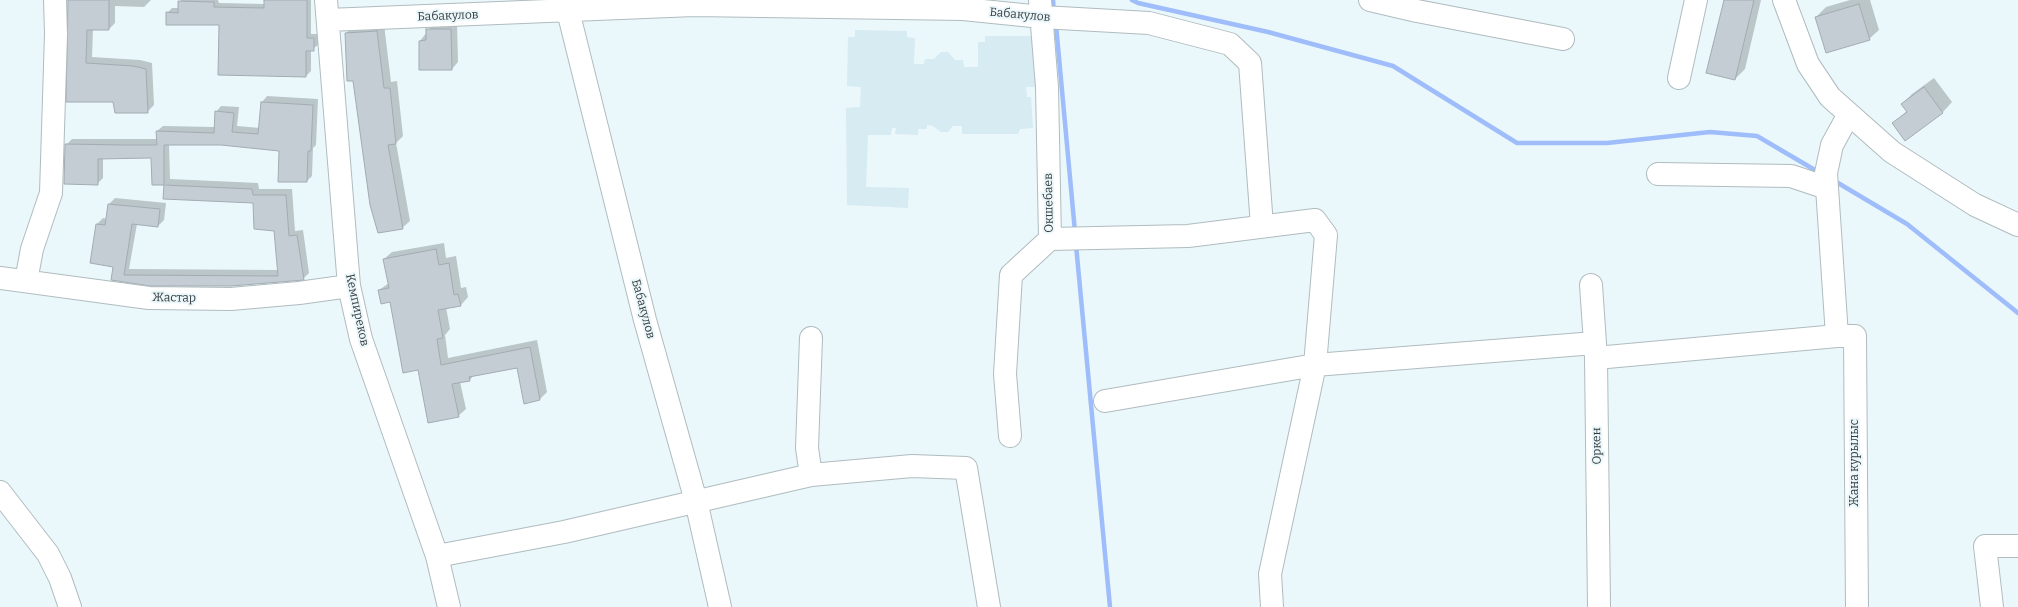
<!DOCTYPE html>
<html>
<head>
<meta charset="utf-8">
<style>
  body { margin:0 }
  canvas { display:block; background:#eaf7fb }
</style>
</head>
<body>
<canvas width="2018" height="607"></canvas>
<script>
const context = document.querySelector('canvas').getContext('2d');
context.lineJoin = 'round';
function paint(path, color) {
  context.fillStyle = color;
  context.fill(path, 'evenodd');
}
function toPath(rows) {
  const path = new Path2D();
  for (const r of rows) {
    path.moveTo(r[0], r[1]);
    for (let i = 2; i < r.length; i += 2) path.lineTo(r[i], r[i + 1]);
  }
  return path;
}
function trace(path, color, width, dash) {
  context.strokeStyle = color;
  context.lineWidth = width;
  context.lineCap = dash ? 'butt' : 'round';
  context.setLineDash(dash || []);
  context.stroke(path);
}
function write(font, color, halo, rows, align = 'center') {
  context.font = font + ' Bitter,serif';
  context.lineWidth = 4;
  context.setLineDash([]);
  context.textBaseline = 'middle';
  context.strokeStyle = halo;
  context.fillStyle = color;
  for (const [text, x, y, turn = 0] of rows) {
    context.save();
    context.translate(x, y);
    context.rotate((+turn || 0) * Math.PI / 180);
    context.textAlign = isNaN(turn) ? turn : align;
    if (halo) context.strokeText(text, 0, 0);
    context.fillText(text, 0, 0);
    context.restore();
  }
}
paint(toPath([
  [855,30,907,31,907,37,915,38,914,64,924,64,925,59,934,59,941,52,948,52,955,60,963,60,964,67,978,67,978,42,985,42,985,36,1034,36,1047,87,1026,87,1027,97,1031,97,1033,128,1020,129,1018,134,962,134,962,126,953,126,948,132,941,132,933,126,927,125,927,129,918,129,918,135,895,134,896,128,892,128,891,135,868,135,866,187,909,188,908,208,847,205,846,108,860,107,861,87,847,86,848,37,855,37]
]), '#d7ebf2');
paint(toPath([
  [68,0,151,0,144,7,115,6,115,23,109,29,93,29,92,57,140,60,152,63,154,105,147,112,114,101,67,101],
  [181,0,218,0,219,3,265,4,265,0,311,0,311,34,318,34,318,45,311,50,311,71,306,76,220,24,167,13,172,8,179,8],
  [1725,0,1761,0,1745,69,1735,79],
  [1850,0,1870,0,1879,30,1869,39,1816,17,1826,7],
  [434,23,457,23,458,62,452,69,420,41],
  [384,24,391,82,397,81,403,136,396,143,410,221,402,228,354,80,346,33,353,26],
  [1934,78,1952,102,1943,112,1905,139,1893,123,1907,111,1902,104,1912,94],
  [267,96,318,99,316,145,313,148,312,176,307,181,280,150,222,144,169,144,170,179,258,183,259,189,292,189,295,231,303,230,309,273,303,279,112,279,114,266,97,224,103,218,107,219,109,204,115,198,166,203,164,220,158,226,137,224,129,269,279,270,275,230,254,202,165,185,166,184,153,184,152,157,103,157,103,178,97,184,66,145,72,139,158,139,157,131,163,126,215,127,216,112,221,106,239,107,237,126,260,128,262,102],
  [444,243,446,258,456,256,461,288,466,287,468,297,461,305,446,307,450,329,445,335,448,358,537,340,547,392,540,399,517,367,474,375,470,380,460,382,466,409,458,416,418,369,391,301,379,290,389,283,384,259,392,252]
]), '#0003');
trace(toPath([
  [1053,0,1054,13],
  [1132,0,1138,3,1268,32,1393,66,1517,143,1607,143,1710,132,1757,136,1820,173],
  [1056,25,1075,232],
  [1833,180,1907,224,2018,313],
  [1076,245,1110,607]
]), '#9ebdfa', 4.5);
const building = toPath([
  [68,0,109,0,109,30,87,30,86,63,133,66,146,69,148,113,115,113,113,102,66,102,68,0],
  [264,0,307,0,307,38,314,38,314,51,306,51,306,77,218,75,219,25,166,25,166,12,178,13,178,1,214,2,214,7,264,8,264,0],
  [1724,0,1754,0,1735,80,1706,73,1724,0],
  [1859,4,1870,40,1826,53,1815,17,1859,4],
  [426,29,451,29,452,70,419,70,419,41,426,40,426,29],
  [377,31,384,88,390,88,396,144,388,145,403,229,378,233,370,205,353,81,347,81,345,33,377,31],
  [1924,87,1943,113,1905,141,1892,123,1907,112,1901,104,1924,87],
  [261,102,313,105,311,151,308,151,307,182,278,182,279,151,221,145,164,145,164,185,152,185,151,158,98,159,98,185,64,184,65,144,124,145,157,145,156,131,214,133,215,111,234,113,232,132,258,134,261,102],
  [164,185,252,189,253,195,286,195,289,236,297,235,304,280,231,286,150,286,111,280,113,267,90,263,96,224,105,225,108,204,160,209,158,227,132,224,124,275,278,276,274,231,254,229,253,203,163,199,164,185],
  [436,249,439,265,449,263,454,295,458,294,461,306,438,310,443,338,437,339,441,365,530,347,540,400,524,404,517,368,469,377,470,381,452,384,459,417,428,423,418,370,403,373,390,302,381,304,378,290,389,288,383,259,436,249]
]);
paint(building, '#c4cdd4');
trace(building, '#a2abb2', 1);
const minor = toPath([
  [326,0,349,286,361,339,437,556,449,607],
  [1370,0,1417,11,1563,39],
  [1784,0,1808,64,1830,97,1892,152,1975,205,2018,225],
  [568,11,645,320,696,501,720,607],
  [328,20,694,5,963,9,1042,17,1149,23,1230,44,1250,63,1262,226],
  [1679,78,1696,0],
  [1849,114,1832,145,1826,173,1837,336,1855,336,1857,607],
  [1658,174,1791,176,1827,188],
  [1050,239,1188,236,1315,220,1326,235,1315,365,1270,574,1272,607],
  [0,278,149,298,231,299,299,293,349,286],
  [26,281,32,249,51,193,56,34,55,0],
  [1591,285,1596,358,1599,607],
  [811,338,807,448,811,475],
  [1596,358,1837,336],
  [1105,401,1315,365,1595,343],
  [1010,436,1005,374,1011,275,1050,239,1047,87,1040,0],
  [0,492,48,554,60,578,70,607],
  [437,556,564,532,811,475,912,466,966,468,989,607],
  [1992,607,1985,546,2018,546]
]);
trace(minor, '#b0bcbf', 24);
trace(minor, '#fff', 22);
write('12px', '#383c3e', '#eaf7fb', [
  ["Бабакулов",1020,15,5],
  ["Бабакулов",448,16,-2],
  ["Окшебаев",1049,203,-91],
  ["Жастар",174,298,1],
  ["Бабакулов",643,309,75],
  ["Кемпиреков",357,310,78],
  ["Оркен",1597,446,-91],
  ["Жана курылыс",1855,463,-90]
]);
</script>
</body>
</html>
